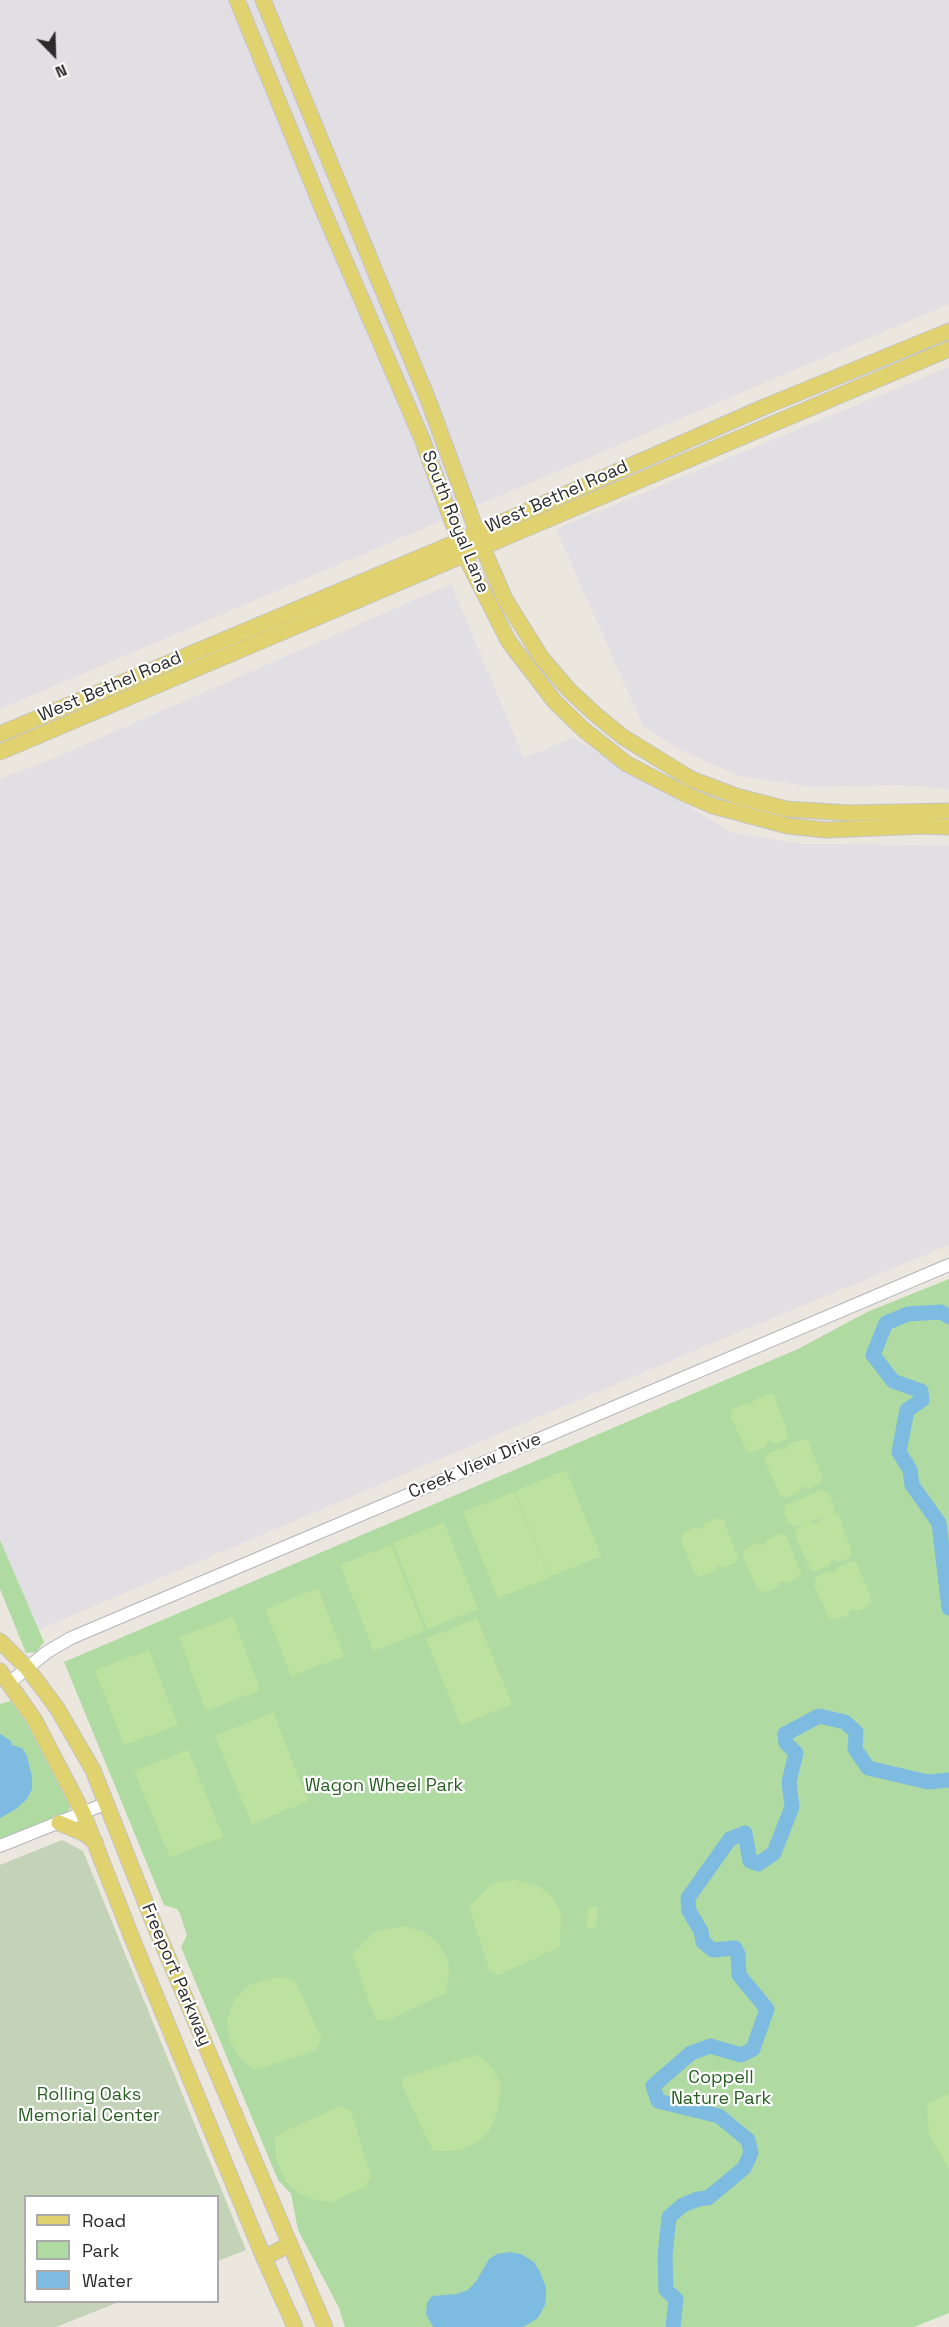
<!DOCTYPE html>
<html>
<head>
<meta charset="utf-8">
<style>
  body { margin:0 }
  #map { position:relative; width:949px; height:2327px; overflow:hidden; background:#ebe7df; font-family:"Space Grotesk",sans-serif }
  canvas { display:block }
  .legend { position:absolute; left:24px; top:2195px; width:195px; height:108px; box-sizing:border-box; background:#fff; border:2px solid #aaa; margin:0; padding:8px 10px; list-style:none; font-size:18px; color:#2b2b2b }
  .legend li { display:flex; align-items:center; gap:12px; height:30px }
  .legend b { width:30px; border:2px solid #aaa }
  .north { position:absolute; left:24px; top:24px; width:60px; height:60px; -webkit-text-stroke:4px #fff; paint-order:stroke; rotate:157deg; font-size:16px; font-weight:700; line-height:24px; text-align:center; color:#2b2b2b }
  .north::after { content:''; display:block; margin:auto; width:21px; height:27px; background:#2b2b2b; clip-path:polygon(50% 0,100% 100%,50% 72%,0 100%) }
</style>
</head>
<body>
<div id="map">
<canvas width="949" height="2327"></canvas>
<ul class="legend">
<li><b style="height:8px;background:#e0d26e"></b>Road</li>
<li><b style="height:16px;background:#afdba2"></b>Park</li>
<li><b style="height:16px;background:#7ebbe0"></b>Water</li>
</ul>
<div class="north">N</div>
</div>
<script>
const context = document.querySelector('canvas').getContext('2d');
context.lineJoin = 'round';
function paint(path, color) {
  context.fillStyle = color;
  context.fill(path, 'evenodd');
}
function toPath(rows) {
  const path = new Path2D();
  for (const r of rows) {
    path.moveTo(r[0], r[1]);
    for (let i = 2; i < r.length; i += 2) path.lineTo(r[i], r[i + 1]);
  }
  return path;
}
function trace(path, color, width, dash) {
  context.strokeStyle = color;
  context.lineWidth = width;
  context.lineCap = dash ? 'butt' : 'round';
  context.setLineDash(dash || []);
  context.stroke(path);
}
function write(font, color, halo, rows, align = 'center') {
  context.font = font + ' "Space Grotesk",sans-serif';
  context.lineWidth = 4.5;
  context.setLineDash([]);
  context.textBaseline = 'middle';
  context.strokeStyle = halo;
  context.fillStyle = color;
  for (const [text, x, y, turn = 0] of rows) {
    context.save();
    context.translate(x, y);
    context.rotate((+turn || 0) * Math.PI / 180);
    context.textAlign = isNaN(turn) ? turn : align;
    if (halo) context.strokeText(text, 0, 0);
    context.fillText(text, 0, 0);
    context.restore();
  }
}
paint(toPath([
  [0,0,949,0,949,304,0,709],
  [949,367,949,789,900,785,814,787,739,776,679,749,643,726,556,529],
  [451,584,524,758,573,738,733,833,803,844,949,845,949,1245,703,1347,38,1630,0,1540,0,779,59,756]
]), '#e1dee4');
paint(toPath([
  [949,1279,949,2313,914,2327,345,2327,339,2308,298,2230,291,2194,278,2180,181,1947,187,1935,180,1914,177,1909,164,1905,64,1662,798,1349,867,1312],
  [0,1540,44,1642,36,1652,26,1653,0,1589],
  [14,1700,23,1711,69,1802,70,1808,66,1815,0,1842,0,1704]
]), '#afdba2');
paint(toPath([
  [62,1840,83,1851,246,2250,218,2261,218,2196,26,2196,26,2302,119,2302,56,2327,0,2327,0,1865]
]), '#c2d3b8');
paint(toPath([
  [768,1394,774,1395,788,1434,786,1439,775,1444,768,1441,765,1447,751,1453,746,1450,731,1417,733,1409,746,1403,752,1405,754,1400],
  [803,1439,808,1440,823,1479,820,1483,809,1489,802,1486,799,1492,786,1498,780,1495,765,1462,767,1454,780,1448,786,1450,788,1445],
  [566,1470,601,1556,549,1577,515,1491],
  [822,1490,829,1493,835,1507,832,1512,838,1514,852,1552,850,1557,839,1562,832,1560,829,1566,816,1571,810,1569,795,1536,797,1528,810,1522,816,1524,822,1517,796,1527,789,1523,784,1512,786,1505],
  [514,1492,549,1578,498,1598,463,1512],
  [718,1518,723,1519,738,1558,736,1562,724,1568,717,1565,715,1571,701,1577,695,1574,681,1541,683,1533,696,1527,702,1529,704,1524],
  [444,1522,478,1609,427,1629,393,1543],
  [781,1534,786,1535,801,1573,798,1578,787,1583,780,1581,778,1587,764,1592,758,1590,743,1557,745,1549,758,1543,764,1545,767,1540],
  [391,1545,425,1631,374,1651,340,1565],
  [852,1561,857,1563,872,1601,869,1606,858,1611,851,1609,848,1615,835,1620,829,1618,814,1585,816,1577,829,1571,835,1573,837,1568],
  [318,1588,344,1656,291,1676,265,1609],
  [233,1617,260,1690,206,1711,179,1637],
  [477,1618,512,1704,461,1725,426,1639],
  [149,1650,178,1725,124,1745,95,1670],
  [273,1712,308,1801,252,1824,215,1736],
  [188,1750,223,1837,170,1857,134,1771],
  [514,1880,541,1887,554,1899,561,1914,560,1947,498,1975,490,1972,469,1907,490,1885,502,1881],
  [589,1906,598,1907,595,1928,586,1927],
  [402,1926,424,1932,438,1943,448,1960,449,1976,445,1993,387,2021,377,2020,369,2003,353,1954,375,1932],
  [281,1977,295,1981,322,2039,316,2050,255,2070,241,2059,230,2042,227,2019,234,2001,248,1986,264,1980],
  [475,2055,482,2058,494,2071,501,2085,496,2117,488,2133,474,2144,460,2150,433,2151,402,2085,404,2078],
  [949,2094,949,2169,929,2135,927,2104],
  [340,2106,351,2111,371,2177,365,2187,332,2202,315,2200,299,2193,286,2182,276,2159,275,2136]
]), '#bde19f');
paint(toPath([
  [0,1734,11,1741,12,1745,22,1748,27,1756,32,1777,32,1789,27,1799,16,1809,0,1818],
  [510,2252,521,2254,534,2262,540,2272,546,2288,546,2297,545,2305,538,2318,523,2327,433,2327,426,2314,427,2303,432,2296,457,2294,468,2290,477,2280,489,2259,497,2254]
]), '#7ebbe0');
trace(toPath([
  [949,1317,941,1312,908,1314,886,1323,873,1355,893,1381,921,1391,922,1400,907,1410,899,1452,910,1470,912,1485,939,1523,949,1608],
  [673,2327,676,2299,666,2290,665,2255,669,2217,683,2205,698,2199,708,2198,744,2168,751,2153,748,2140,719,2116,658,2101,653,2086,691,2053,710,2046,741,2055,753,2049,767,2009,739,1975,738,1954,735,1948,713,1950,703,1942,701,1931,689,1911,688,1898,730,1839,745,1833,750,1861,758,1864,774,1853,792,1807,789,1782,796,1753,786,1743,785,1734,819,1716,845,1722,856,1732,855,1749,868,1768,928,1782,949,1780]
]), '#7ebbe0', 15);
const minor = toPath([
  [9,1683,47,1652,71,1638,949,1265],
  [0,1846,107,1803]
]);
const major = toPath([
  [237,0,323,210,422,439,464,554,509,642,555,702,584,730,627,764,685,794,713,806,788,826,826,830,924,826,949,827],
  [263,0,429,402,482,546,505,599,541,657,569,690,596,715,623,737,691,779,736,796,786,809,817,811,850,813,949,811],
  [0,734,459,541,764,407,949,331],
  [0,752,949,349],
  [0,1641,27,1668,57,1708,93,1770,154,1924,325,2327],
  [0,1671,34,1719,83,1813,134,1943,264,2258,295,2327],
  [59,1823,85,1834,95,1842],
  [264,2258,290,2244]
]);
trace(minor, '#b2b3bd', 14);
trace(major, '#c4c4c4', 17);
trace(minor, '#fff', 12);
trace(major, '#e0d26e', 15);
write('18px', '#2b2b2b', '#fff', [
  ["West Bethel Road",557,497,-24],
  ["South Royal Lane",455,522,68],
  ["West Bethel Road",110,687,-23],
  ["Creek View Drive",475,1466,-23],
  ["Freeport Parkway",176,1975,67]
]);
write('18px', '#295f23', '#fff', [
  ["Wagon Wheel Park",384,1786],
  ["Coppell",721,2078],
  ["Nature Park",721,2099],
  ["Rolling Oaks",89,2095],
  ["Memorial Center",89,2116]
]);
</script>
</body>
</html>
